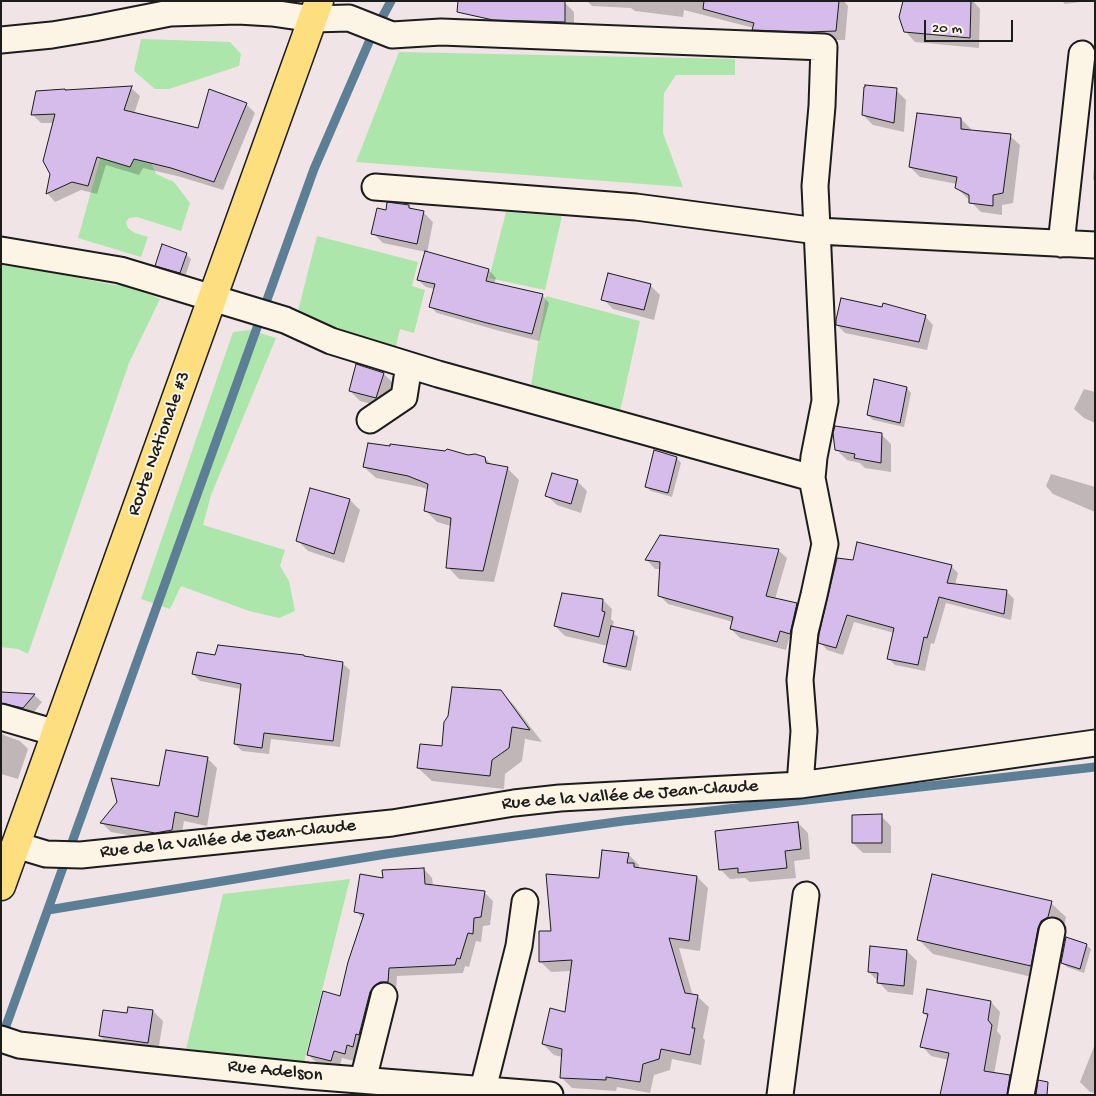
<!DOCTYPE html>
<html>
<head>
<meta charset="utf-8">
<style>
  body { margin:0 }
  #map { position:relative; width:1096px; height:1096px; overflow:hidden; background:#f0e4e7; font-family:"Gochi Hand",sans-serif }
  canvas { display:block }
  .frame { position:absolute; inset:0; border:2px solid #1c1c1c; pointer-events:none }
  .scale { position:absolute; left:924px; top:20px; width:89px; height:22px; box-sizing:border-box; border:2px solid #1c1c1c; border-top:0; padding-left:6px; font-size:15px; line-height:18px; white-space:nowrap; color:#1c1c1c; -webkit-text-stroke:4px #fcf5e5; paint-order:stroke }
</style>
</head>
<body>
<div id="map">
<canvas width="1096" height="1096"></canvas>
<div class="frame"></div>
<div class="scale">20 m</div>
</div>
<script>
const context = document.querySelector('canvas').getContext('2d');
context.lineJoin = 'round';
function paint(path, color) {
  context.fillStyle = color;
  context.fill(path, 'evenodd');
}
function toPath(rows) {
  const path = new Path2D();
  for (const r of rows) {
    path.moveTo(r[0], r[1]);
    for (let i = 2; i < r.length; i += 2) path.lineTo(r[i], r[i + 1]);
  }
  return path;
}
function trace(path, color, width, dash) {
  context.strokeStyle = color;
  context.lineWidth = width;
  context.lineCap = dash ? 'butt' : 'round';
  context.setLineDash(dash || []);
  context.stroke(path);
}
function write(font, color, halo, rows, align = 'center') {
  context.font = font + ' "Gochi Hand",sans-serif';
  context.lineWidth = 4;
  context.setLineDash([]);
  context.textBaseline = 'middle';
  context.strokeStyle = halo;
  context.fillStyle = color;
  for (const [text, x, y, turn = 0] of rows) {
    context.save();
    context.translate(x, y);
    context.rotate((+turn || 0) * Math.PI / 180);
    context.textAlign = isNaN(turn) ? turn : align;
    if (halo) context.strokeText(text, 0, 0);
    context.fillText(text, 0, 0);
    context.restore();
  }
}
paint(toPath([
  [141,39,230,42,241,54,239,66,169,89,155,89,134,71],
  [399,52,735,59,735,75,676,75,664,93,663,133,683,187,356,162],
  [128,154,150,160,156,174,174,182,190,203,181,231,137,217,129,218,126,222,128,228,135,233,148,237,141,257,78,238,101,156],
  [506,212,562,216,545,290,489,278],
  [317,236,418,262,412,286,425,290,414,333,400,329,395,350,297,315],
  [1,265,26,268,115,285,127,285,160,299,129,363,28,654,18,649,1,647],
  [546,296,640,321,620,412,531,385],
  [250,330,276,338,211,495,203,525,285,550,280,566,289,581,295,611,279,618,249,611,181,586,170,609,141,599,233,332],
  [350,879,304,1062,186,1049,223,894]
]), '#ade6aa');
paint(toPath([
  [272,1,305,1,301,6],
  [587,1,844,1,848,6,845,40,817,40,763,38,754,28,684,10,683,17,635,11,631,8,592,6],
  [904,1,973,1,980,9,979,48,915,42,905,31],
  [1062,1,1088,1,1065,4],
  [564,2,574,12,574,32,493,27,483,17],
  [131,88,140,96,134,114,199,130,246,104,255,113,223,190,181,177,143,168,139,175,106,165,97,194,81,190,55,202,47,193,51,174,54,123,41,123,32,114],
  [896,90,906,100,904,132,873,125,863,115],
  [961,119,971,129,971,131,1010,136,1020,145,1013,203,1002,205,1002,215,981,212,971,202,971,200,967,198,957,188,957,184,920,177,910,167],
  [1095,156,1095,181,1093,179],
  [409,206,412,209,423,212,433,222,427,253,489,270,496,278,494,284,542,295,549,303,539,341,496,330,437,313,430,306,435,289,426,287,418,280,426,252,383,243,373,233,387,211],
  [186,254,191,259,185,277,161,270,156,265],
  [650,285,660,295,654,320,613,309,603,299],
  [925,316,933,325,927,350,845,333,837,325],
  [384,374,394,384,386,408,360,401,350,391],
  [907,388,911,393,904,427,873,420,868,415],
  [1084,389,1095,392,1095,423,1084,418,1074,409],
  [881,434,891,444,891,472,865,468,860,463,847,460,837,450],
  [468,457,485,458,492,465,507,468,519,480,494,582,459,579,448,567,451,526,437,522,425,510,429,490,421,487,376,478,364,467],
  [677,458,681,463,672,497,651,491,646,487],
  [1051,474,1095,487,1095,512,1053,494,1046,486],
  [577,481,587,491,581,513,557,505,547,496],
  [311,489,350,500,360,510,344,563,308,551,298,541],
  [661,536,778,550,787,558,775,599,797,604,805,613,799,642,789,639,786,650,740,638,731,629,733,622,668,604,659,595,661,569,655,569,647,560],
  [838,559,951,566,958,573,955,585,1006,591,1014,599,1011,620,946,603,934,644,931,643,925,671,895,665,888,658,894,633,854,622,843,655,827,650,820,642],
  [603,600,612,609,611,619,614,622,612,628,633,633,638,637,631,671,609,666,605,662,608,646,565,636,555,626],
  [342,663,350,670,340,747,271,739,269,754,242,751,235,744,241,689,200,681,193,674],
  [500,691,514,705,542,742,525,739,522,761,505,774,504,789,432,781,418,768,443,748],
  [1,694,34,695,42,702,31,716,1,713],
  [1,733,6,736,20,741,28,749,18,779,1,774],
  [207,758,217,768,207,826,184,821,181,839,165,842,111,832,102,823],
  [881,816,891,826,891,853,863,853,853,843],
  [798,823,808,833,810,859,794,861,796,878,750,882,745,878,730,879,720,869],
  [628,854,639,865,639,869,697,877,708,888,700,951,679,948,693,996,698,997,709,1007,703,1038,705,1040,701,1065,672,1059,670,1070,654,1075,650,1093,617,1087,616,1091,572,1088,562,1078,562,1057,554,1055,543,1044,566,1013,571,971,551,972,540,961,552,932,600,880],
  [424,869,432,878,433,886,484,892,493,901,490,925,483,926,481,942,476,941,469,967,465,966,463,973,397,976,396,990,389,990,361,1055,356,1053,354,1061,342,1058,339,1069,317,1063,308,1055,341,997,363,919,356,911,385,879],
  [1051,903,1066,917,1063,932,1045,980,933,954,918,939],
  [1086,945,1091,949,1084,973,1067,967,1062,963],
  [907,951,917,961,913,995,888,992,869,972],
  [991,1002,1000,1012,997,1031,1001,1036,994,1074,1007,1076,1017,1086,1016,1095,941,1095,949,1060,931,1056,922,1046,928,1017,924,1013],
  [153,1011,163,1021,158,1052,110,1046,100,1036],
  [1095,1044,1095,1093,1090,1092,1080,1082]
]), '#0003');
trace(toPath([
  [48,910,386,854,623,821,1095,767],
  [2,1037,314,169,369,42,391,1]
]), '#5c7f95', 9);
const building = toPath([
  [458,1,565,1,565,22,493,20,457,12,458,1],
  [704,1,839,1,836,31,808,32,752,30,754,23,703,9,704,1],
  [903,1,971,1,970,38,904,32,899,17,903,1],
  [865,85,897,88,894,123,862,115,864,87,865,87,865,85],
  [132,86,124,110,198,128,209,89,247,103,214,182,171,168,134,159,130,167,97,157,88,186,72,182,46,194,50,174,43,161,55,114,31,115,36,91,65,89,65,90,132,86],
  [917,113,961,118,961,129,1011,134,1003,193,993,195,993,206,969,203,969,195,955,188,957,177,909,167,917,113],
  [387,202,409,205,409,208,424,211,417,244,371,234,377,208,386,210,387,202],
  [162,244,187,253,180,273,155,266,162,244],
  [425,251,489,269,486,281,543,294,532,334,487,323,429,307,435,284,417,280,425,251],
  [608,273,651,284,644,310,601,300,608,273],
  [841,298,882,307,883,303,926,315,919,342,836,325,836,320,841,298],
  [356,364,384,373,376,398,349,391,356,364],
  [874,379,907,387,900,423,867,415,874,379],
  [835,426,882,433,881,463,854,458,855,454,835,450,833,433,835,426],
  [368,443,390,446,390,444,445,451,447,449,468,455,475,454,485,457,486,463,508,467,483,571,446,568,451,518,424,511,428,484,408,476,363,467,368,443],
  [654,450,677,457,668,493,645,487,654,450],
  [552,473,578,480,571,504,545,496,552,473],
  [310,488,350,499,334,554,296,541,310,488],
  [660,535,779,549,766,596,797,603,790,634,780,631,777,642,730,629,733,617,658,596,660,562,645,560,660,535],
  [857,542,952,565,947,583,1007,590,1004,614,939,597,927,638,924,637,918,665,887,659,894,628,847,615,836,648,818,643,819,634,837,558,853,560,857,542],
  [562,593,603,599,602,611,605,612,599,637,554,626,562,593],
  [611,626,634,631,626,667,603,662,611,626],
  [218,645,304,655,304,656,343,662,333,741,264,733,262,748,234,744,241,684,192,674,197,652,215,655,218,645],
  [452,687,501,690,530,730,512,727,509,748,492,760,490,776,417,768,420,744,442,746,444,722,448,716,452,687],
  [1,692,35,694,23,708,1,703,1,692],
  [166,750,208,757,198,817,175,812,172,830,155,833,100,823,117,802,111,778,159,786,166,750],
  [882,814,882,843,852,843,852,815,882,814],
  [798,822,801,849,785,851,787,868,738,873,738,868,719,870,715,831,798,822],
  [602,850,629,853,627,863,634,863,634,867,697,876,689,941,669,938,685,993,698,995,692,1028,695,1028,690,1055,661,1049,659,1059,643,1064,640,1082,606,1077,606,1080,560,1078,562,1049,542,1044,550,1008,565,1012,572,960,539,962,539,931,551,931,546,874,599,878,602,850],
  [424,868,425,884,485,891,481,917,474,918,473,934,468,933,460,959,457,958,455,965,389,968,388,982,380,982,374,986,370,992,359,1035,356,1034,353,1047,347,1045,345,1054,334,1051,331,1061,307,1055,323,991,340,996,348,962,364,914,354,912,360,874,383,878,382,870,424,868],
  [932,874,1052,901,1048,917,1041,921,1038,928,1031,966,917,940,932,874],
  [1066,937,1087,944,1080,969,1061,963,1066,937],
  [870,946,907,950,904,986,877,983,878,973,868,972,870,946],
  [927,989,991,1001,988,1020,992,1025,984,1071,1010,1075,1007,1095,940,1095,949,1053,920,1047,928,1014,923,1013,927,989],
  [128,1007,153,1010,148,1043,99,1036,103,1010,127,1013,128,1007],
  [1038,1080,1048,1082,1047,1095,1036,1095,1038,1080]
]);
paint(building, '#d5bceb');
trace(building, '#1c1c1c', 1);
const minor = toPath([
  [1,40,52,35,94,28,170,13,238,11,272,13,313,19,349,18,392,35,441,32,824,47,822,106,815,186,825,401,814,457,812,478,825,544,814,595,805,632,800,680,804,731,800,785],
  [375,187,636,207,817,231,1095,245],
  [1061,244,1082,54],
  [1,250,120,270,285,320,331,341,438,374,812,478],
  [370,420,404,397,409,365],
  [1,717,56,733],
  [16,845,46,854,81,855,392,823,514,803,560,798,800,785,1095,743],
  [1,1039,19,1045,143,1059,308,1076,550,1095],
  [363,1080,384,996],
  [483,1089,519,946,525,902],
  [780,1095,806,895],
  [1021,1095,1052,931]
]);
const primary = toPath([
  [1,886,319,1]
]);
trace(minor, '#1c1c1c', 29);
trace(primary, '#1c1c1c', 31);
trace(minor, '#fcf5e5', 25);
trace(primary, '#fedf80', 28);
write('19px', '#1c1c1c', '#fcf5e5', [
  ["Route Nationale #3",160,444,-70],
  ["Rue de la Vallée de Jean-Claude",630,796,-4],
  ["Rue de la Vallée de Jean-Claude",228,840,-6],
  ["Rue Adelson",275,1072,6]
]);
</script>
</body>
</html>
